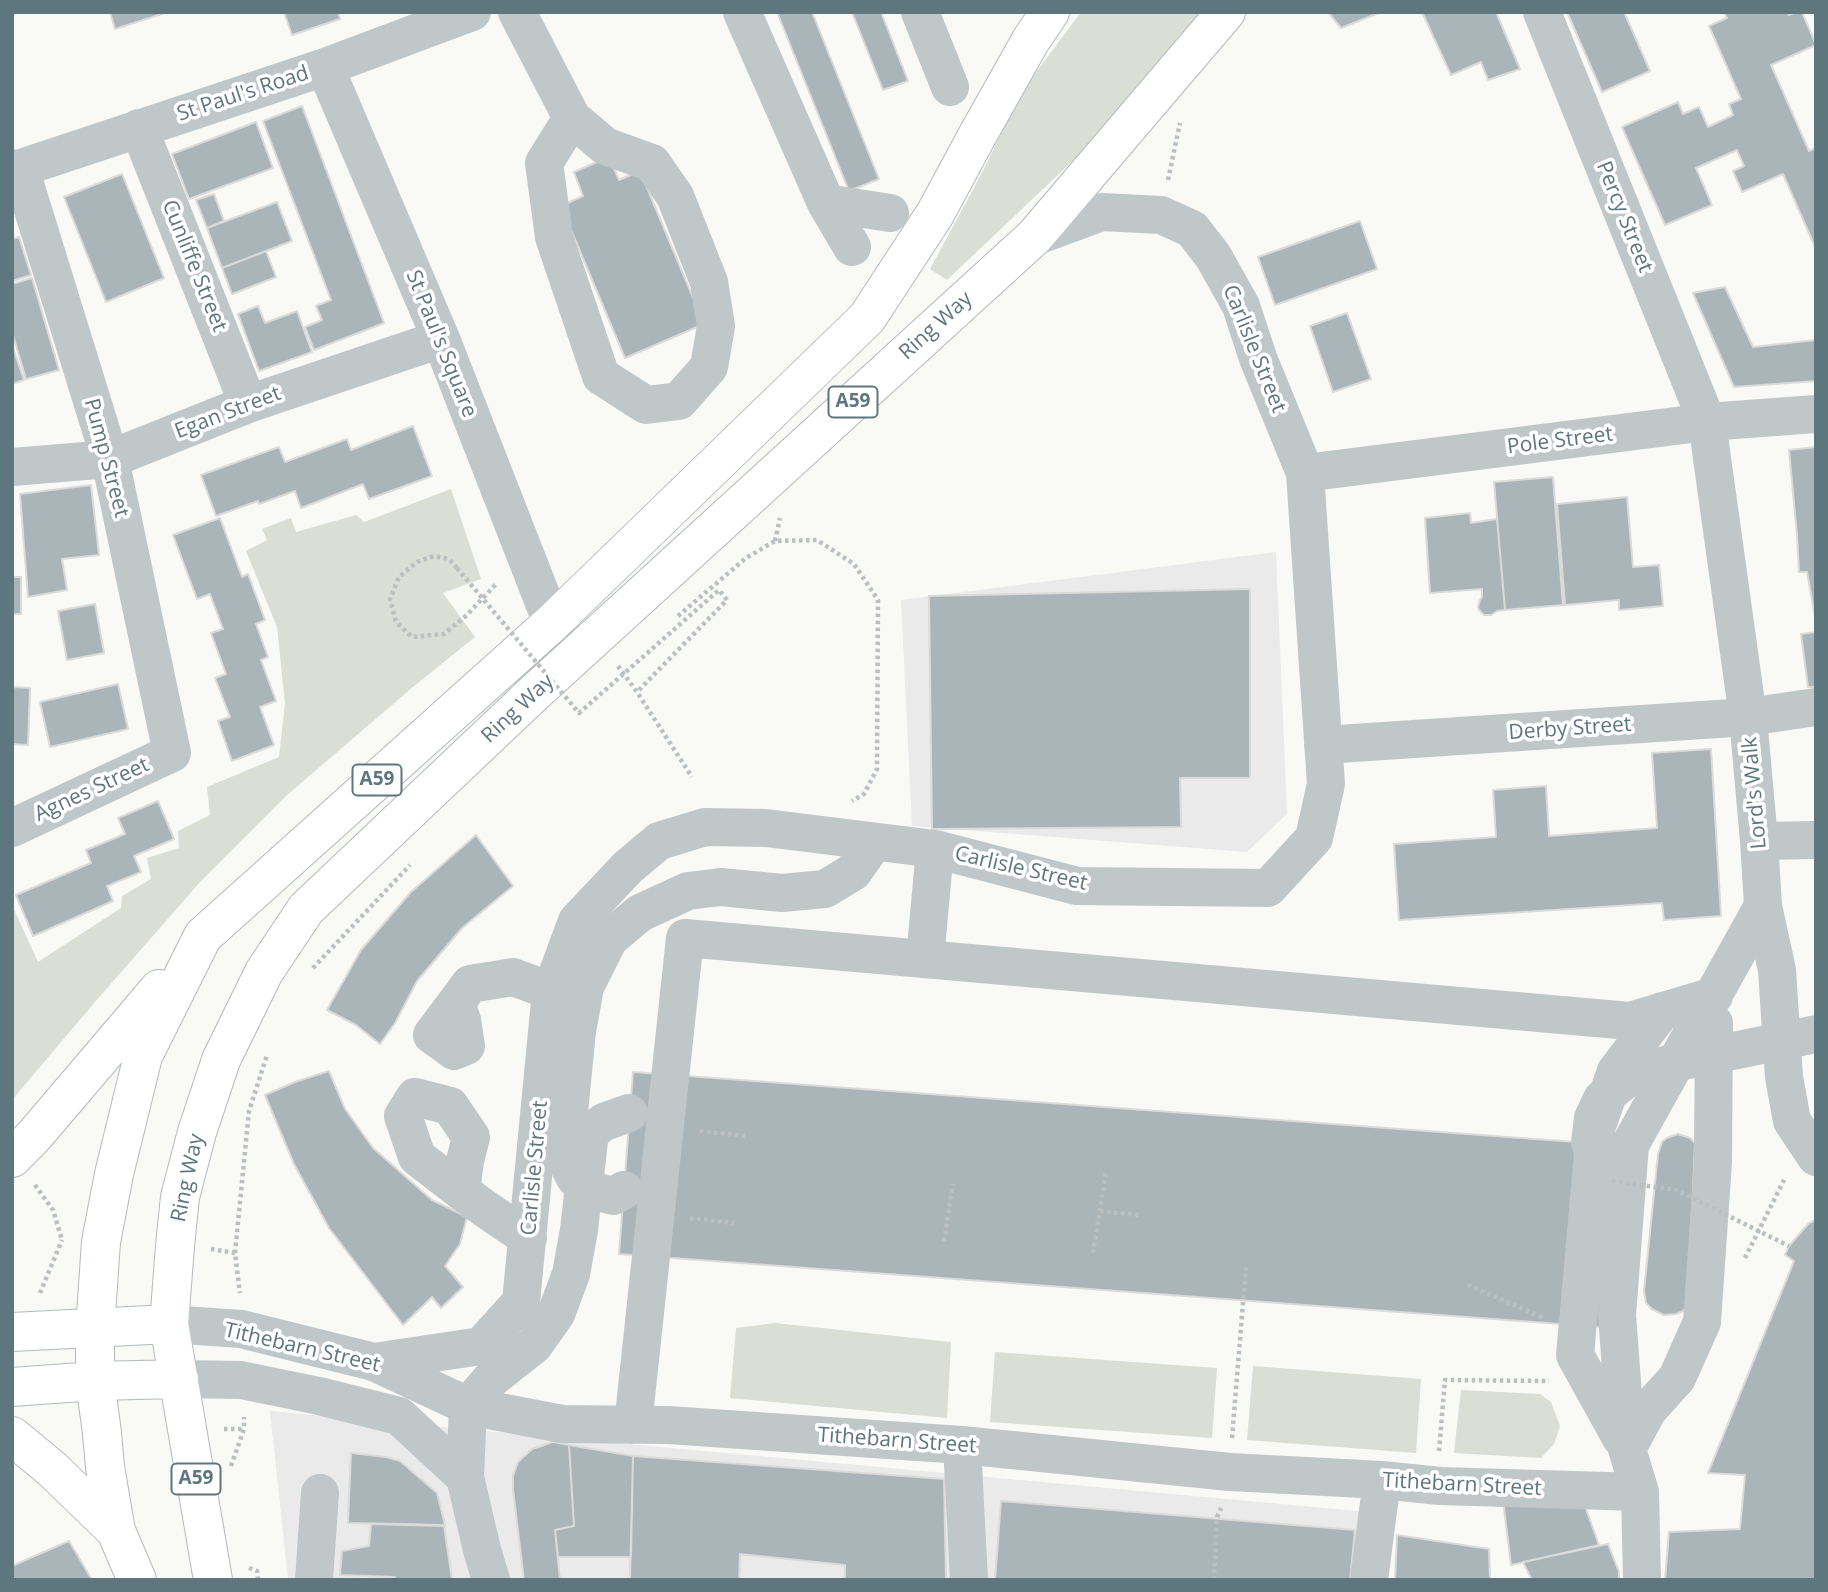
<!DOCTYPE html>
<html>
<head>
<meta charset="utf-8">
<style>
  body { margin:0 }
  #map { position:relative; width:1828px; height:1592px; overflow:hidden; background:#f9f9f6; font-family:"Open Sans",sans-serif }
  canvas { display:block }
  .frame { position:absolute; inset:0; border:14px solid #5e767d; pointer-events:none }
</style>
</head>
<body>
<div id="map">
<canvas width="1828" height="1592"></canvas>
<div class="frame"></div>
</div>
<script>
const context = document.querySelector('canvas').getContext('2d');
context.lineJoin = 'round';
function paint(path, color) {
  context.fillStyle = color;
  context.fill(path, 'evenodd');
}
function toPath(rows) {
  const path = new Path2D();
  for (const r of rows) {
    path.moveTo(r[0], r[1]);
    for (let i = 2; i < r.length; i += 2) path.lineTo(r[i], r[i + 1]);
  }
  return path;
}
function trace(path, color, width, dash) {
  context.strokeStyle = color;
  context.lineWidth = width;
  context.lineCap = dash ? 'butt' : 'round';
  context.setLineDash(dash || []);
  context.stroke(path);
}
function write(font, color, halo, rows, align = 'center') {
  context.font = font + ' "Open Sans",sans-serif';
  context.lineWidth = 7;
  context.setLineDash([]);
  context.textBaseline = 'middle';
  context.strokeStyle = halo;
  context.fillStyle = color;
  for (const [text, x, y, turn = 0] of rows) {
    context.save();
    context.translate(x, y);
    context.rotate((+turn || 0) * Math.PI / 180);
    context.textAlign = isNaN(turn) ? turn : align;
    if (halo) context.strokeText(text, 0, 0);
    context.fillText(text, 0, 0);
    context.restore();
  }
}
paint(toPath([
  [1276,552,1287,814,1247,852,912,826,901,600],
  [270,1411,1379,1513,1373,1580,288,1580]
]), '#eaeaea');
paint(toPath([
  [1081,12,1201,12,1100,135,947,280,930,269,983,171,1020,94],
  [451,489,481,579,443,593,475,637,413,687,286,796,201,881,95,1002,12,1100,12,905,38,962,121,908,122,896,151,879,147,858,179,848,178,831,210,815,207,787,279,757,285,703,277,627,246,551,267,540,262,529,291,518,296,532,356,515,364,522],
  [775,1323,951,1342,947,1418,730,1398,736,1328],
  [995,1352,1217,1368,1212,1438,990,1422],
  [1253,1366,1421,1379,1416,1453,1247,1440],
  [1461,1390,1540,1394,1551,1402,1560,1426,1554,1444,1541,1458,1454,1453]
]), '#daded5');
const building = toPath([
  [110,12,168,12,115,29,110,12],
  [284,12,338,12,340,19,292,35,284,12],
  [777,12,812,12,879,179,849,191,777,12],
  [852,12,881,12,908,81,883,90,852,12],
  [1328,12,1381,12,1341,28,1328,12],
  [1422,12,1496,12,1520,69,1488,80,1481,62,1451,75,1422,12],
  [1567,12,1624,12,1650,71,1602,92,1567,12],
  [1724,12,1788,12,1789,15,1796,12,1802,12,1816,45,1771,65,1809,151,1816,148,1816,249,1783,174,1742,192,1733,171,1744,166,1737,150,1696,168,1712,205,1665,225,1622,127,1678,102,1683,114,1699,107,1708,127,1733,115,1729,104,1741,99,1709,26,1727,18,1724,12],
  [302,106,384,323,314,350,305,327,322,320,316,306,331,300,263,121,302,106],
  [256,122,273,168,189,199,172,154,256,122],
  [609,157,619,180,640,171,704,324,625,358,561,206,583,196,574,172,609,157],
  [122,174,164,278,106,302,64,197,122,174],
  [214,194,224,221,207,228,196,200,214,194],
  [277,202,292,241,222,268,207,228,277,202],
  [1360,221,1377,269,1275,305,1258,257,1360,221],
  [19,237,31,275,12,281,12,239,19,237],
  [266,251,276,277,232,294,222,268,266,251],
  [32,278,59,370,26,379,12,332,12,284,32,278],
  [1725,287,1753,347,1816,340,1816,381,1734,387,1693,293,1725,287],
  [258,306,265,323,297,311,312,352,259,371,238,314,258,306],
  [1347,313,1371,379,1333,392,1310,326,1347,313],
  [12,345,24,380,12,384,12,345],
  [413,426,432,476,369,499,363,484,301,508,295,491,259,504,258,501,216,516,201,475,279,447,285,462,347,439,351,450,413,426],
  [1816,447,1816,617,1815,617,1807,572,1799,572,1797,535,1789,450,1816,447],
  [1553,477,1563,605,1505,610,1494,482,1553,477],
  [91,485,99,555,62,559,67,590,28,597,20,494,91,485],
  [1627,497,1633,567,1659,565,1663,606,1619,610,1619,600,1565,605,1557,504,1627,497],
  [1470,513,1471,523,1497,519,1505,610,1497,611,1491,615,1484,615,1479,610,1478,607,1480,600,1482,597,1482,589,1430,593,1425,518,1470,513],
  [220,518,242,577,248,574,265,620,256,624,268,657,261,660,276,701,260,707,274,745,232,761,218,721,230,717,215,678,226,674,211,633,223,629,210,594,197,599,173,535,220,518],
  [12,577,21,577,21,614,12,614,12,577],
  [1250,589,1250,778,1180,778,1181,827,932,829,929,596,1250,589],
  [95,604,104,653,67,660,58,611,95,604],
  [1816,632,1816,687,1808,687,1801,634,1816,632],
  [118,684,128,729,50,747,40,702,118,684],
  [12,687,30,688,28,745,12,744,12,687],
  [1711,749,1721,916,1664,920,1662,903,1399,920,1394,844,1496,837,1493,790,1546,786,1549,836,1657,828,1652,753,1711,749],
  [158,801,174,839,134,856,141,872,107,886,113,901,33,936,16,895,91,863,86,850,125,834,118,818,158,801],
  [476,835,513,886,462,928,417,981,395,1023,380,1044,356,1025,327,1010,361,950,411,892,476,835],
  [329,1071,345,1109,373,1148,432,1200,467,1217,460,1244,445,1266,463,1287,441,1308,432,1297,403,1325,329,1228,294,1164,265,1095,295,1082,329,1071],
  [633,1072,1615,1145,1601,1327,619,1254,633,1072],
  [1678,1134,1690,1138,1695,1143,1688,1305,1683,1311,1676,1314,1664,1315,1652,1309,1646,1303,1644,1291,1658,1154,1662,1142,1667,1138,1678,1134],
  [1816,1220,1816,1580,1665,1580,1669,1532,1740,1529,1745,1475,1708,1473,1794,1261,1785,1255,1789,1246,1809,1223,1816,1220],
  [553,1442,569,1445,574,1526,555,1530,560,1580,524,1580,513,1489,513,1476,518,1462,532,1449,553,1442],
  [569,1445,633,1456,631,1557,558,1557,555,1530,574,1526,569,1445],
  [351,1453,386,1457,400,1461,437,1493,445,1525,348,1523,351,1453],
  [633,1456,944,1479,946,1580,845,1580,845,1565,740,1554,739,1580,630,1580,633,1456],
  [1503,1500,1583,1501,1599,1545,1511,1565,1503,1500],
  [1001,1501,1355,1530,1350,1580,995,1580,1001,1501],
  [371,1524,444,1526,452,1580,395,1580,395,1577,340,1575,342,1551,369,1546,371,1524],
  [1397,1535,1489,1549,1490,1580,1395,1580,1397,1535],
  [69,1541,92,1580,12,1580,12,1566,69,1541],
  [1608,1544,1619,1572,1619,1580,1532,1580,1523,1562,1608,1544]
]);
paint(building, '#a9b5b9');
trace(building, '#dbdad9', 2);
const highway = toPath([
  [12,1158,34,1136,159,989],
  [12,1332,169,1324],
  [12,1387,95,1381,179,1379],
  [12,1436,52,1469,116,1531],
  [137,1580,116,1531,105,1467,102,1433,95,1381,95,1329,101,1242,114,1174,143,1056,203,936,552,623,867,318,935,214,977,136,1031,40,1050,12],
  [213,1580,169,1324,175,1246,180,1197,197,1132,221,1060,264,972,306,909,532,695,1034,237,1226,12]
]);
trace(highway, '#b3babc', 40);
trace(toPath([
  [1168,180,1180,123],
  [775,541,780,518],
  [457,568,449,559,434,556,417,562,399,577,390,599,396,622,412,637,444,634,467,615,497,583],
  [678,616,746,558,775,541,817,540,854,564,878,600,877,769,864,794,852,801],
  [618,666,637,692,692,777],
  [313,968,410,865],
  [700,1131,745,1136],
  [35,1185,53,1210,62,1240],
  [1100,1211,1139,1215],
  [690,1218,734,1223],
  [944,1241,953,1184],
  [211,1249,235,1253,240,1293],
  [235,1253,249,1111,267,1055],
  [1093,1253,1106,1171],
  [1745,1258,1785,1178],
  [1468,1285,1544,1318],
  [40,1293,62,1240],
  [224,1429,244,1429],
  [1232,1438,1246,1266],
  [1439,1451,1445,1380,1549,1381],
  [231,1466,244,1429,244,1417],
  [249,1568,257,1571,258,1580],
  [1214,1580,1217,1517,1221,1508]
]), '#babfc1', 4.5, [3.5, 3.5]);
trace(toPath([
  [517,12,572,118,605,146,652,163,675,196,709,282,716,326,709,367,679,401,646,405,601,376,554,237,544,163,572,118],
  [742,12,826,203,852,247],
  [920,12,950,87],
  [1542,12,1707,422,1748,717,1759,841,1763,906,1777,970,1784,1077,1792,1121,1816,1157],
  [325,67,441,339,552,623],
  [139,128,248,404],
  [12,171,325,67,472,12],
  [826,203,890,213],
  [12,467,110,459,248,404,441,339],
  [1305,473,1707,422,1816,414],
  [1323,745,1748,717,1816,707],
  [12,828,172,753,110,459,20,168],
  [1759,841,1816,840],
  [721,887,782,893,825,889,853,872,874,842],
  [925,959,935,849],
  [456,1003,462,1020,466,1046,454,1051,432,1035,456,1003,470,984,513,977,551,991],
  [461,1191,465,1161,471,1137,450,1106,415,1097,403,1116,417,1157,461,1191,484,1208,528,1238],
  [169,1324,241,1329,374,1362,468,1406,562,1424,668,1425,962,1445,1230,1472,1382,1480,1440,1486,1640,1492],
  [374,1362,481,1346,521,1302,551,991,577,921,628,867,659,841,705,827,766,828,935,849,1077,886,1268,888,1314,838,1326,784,1305,473,1258,358,1241,306,1213,256,1192,229,1161,215,1102,212,1034,237],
  [179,1379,241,1380,319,1396,399,1416,465,1477],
  [468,1406,491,1379,534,1345,556,1314,571,1274,579,1230,590,1132,604,1122,629,1113],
  [468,1406,465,1477,482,1550,491,1580],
  [633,1425,685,938,1630,1021,1714,996],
  [1621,1438,1575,1355,1595,1132,1616,1071,1662,1011],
  [962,1445,969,1580],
  [1627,1449,1648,1410,1677,1378,1702,1322,1713,1162,1714,1023],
  [314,1580,320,1493],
  [1369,1580,1382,1480],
  [1642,1580,1640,1492,1627,1449,1617,1315,1630,1145,1763,906]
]), '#c0c7c9', 38);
trace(highway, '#fff', 38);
trace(toPath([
  [457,568,579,713,719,590,727,600,637,692],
  [1612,1181,1676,1190,1789,1246]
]), '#babfc1', 4.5, [3.5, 3.5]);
trace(toPath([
  [1590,1143,1593,1118,1602,1099,1624,1081,1645,1069,1816,1034],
  [624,1190,613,1196,591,1190,575,1178,567,1162,566,1143,577,1031,585,987,609,939,640,913,688,891,721,887]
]), '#c0c7c9', 38);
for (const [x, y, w] of [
  [853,402,49],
  [377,780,49],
  [196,1479,49]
]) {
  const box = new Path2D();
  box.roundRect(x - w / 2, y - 15.5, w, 31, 5);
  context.fillStyle = '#fff';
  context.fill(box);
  trace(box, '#5e767d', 2);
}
write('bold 19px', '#5e767d', null, [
  ["A59",853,402],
  ["A59",377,780],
  ["A59",196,1479]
]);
write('21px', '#5e767d', '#fff', [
  ["St Paul's Road",243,94,-18],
  ["Percy Street",1624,217,68],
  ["Cunliffe Street",194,266,68],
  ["Ring Way",936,326,-42],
  ["St Paul's Square",441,344,68],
  ["Carlisle Street",1254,349,68],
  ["Egan Street",228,413,-21],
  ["Pole Street",1560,441,-7],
  ["Pump Street",106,458,75],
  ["Ring Way",518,709,-43],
  ["Derby Street",1570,729,-4],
  ["Agnes Street",92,790,-25],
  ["Lord's Walk",1755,793,-95],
  ["Carlisle Street",1021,869,13],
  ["Carlisle Street",535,1168,-85],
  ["Ring Way",188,1178,-78],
  ["Tithebarn Street",302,1348,13],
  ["Tithebarn Street",897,1441,4],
  ["Tithebarn Street",1462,1485,3]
]);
</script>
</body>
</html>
